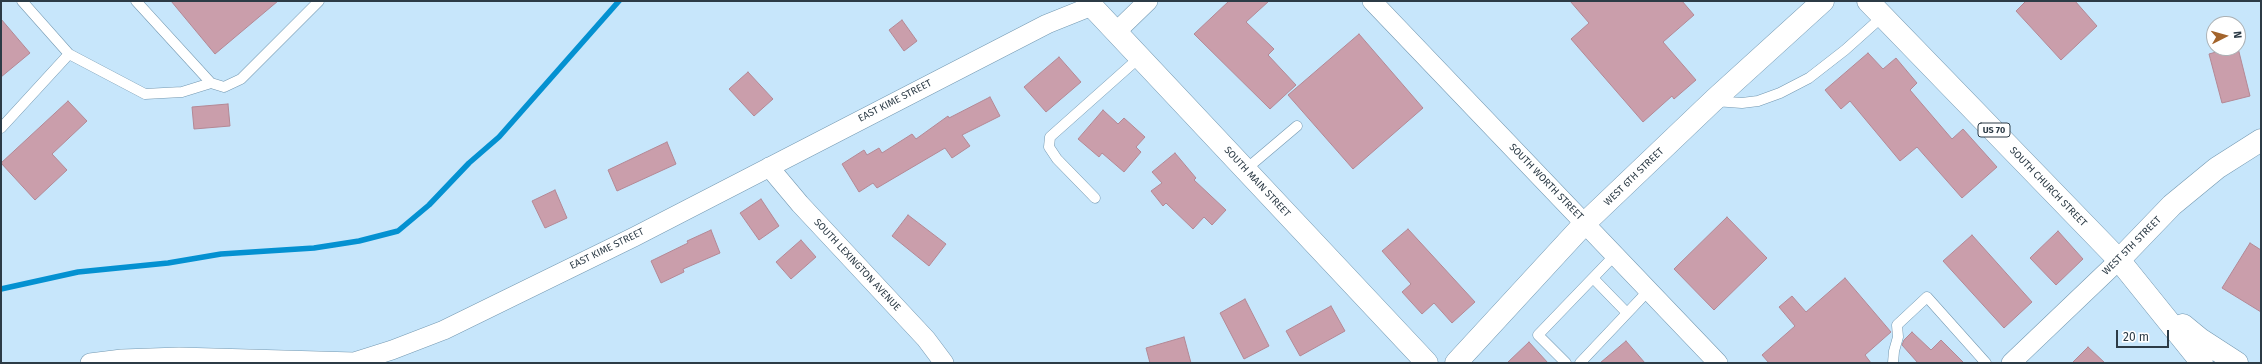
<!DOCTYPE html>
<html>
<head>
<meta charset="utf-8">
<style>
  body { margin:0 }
  #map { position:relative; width:2262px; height:364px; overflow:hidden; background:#c7e6fb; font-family:"Fira Sans",sans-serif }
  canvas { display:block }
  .frame { position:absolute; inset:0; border:2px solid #2c3b46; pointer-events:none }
  .north { position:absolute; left:2206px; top:16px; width:40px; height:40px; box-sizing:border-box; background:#fff; border:1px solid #abb1b5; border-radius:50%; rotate:84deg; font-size:11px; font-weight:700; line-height:16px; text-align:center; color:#2c3b46 }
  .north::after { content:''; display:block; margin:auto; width:14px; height:18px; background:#a3642c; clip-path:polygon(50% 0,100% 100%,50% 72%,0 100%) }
  .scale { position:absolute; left:2116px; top:330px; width:53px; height:18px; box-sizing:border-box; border:2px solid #2c3b46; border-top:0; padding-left:5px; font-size:12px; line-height:14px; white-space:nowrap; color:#2c3b46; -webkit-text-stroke:3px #fff; paint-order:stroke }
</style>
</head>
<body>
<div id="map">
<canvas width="2262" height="364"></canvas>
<div class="frame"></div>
<div class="north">N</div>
<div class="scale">20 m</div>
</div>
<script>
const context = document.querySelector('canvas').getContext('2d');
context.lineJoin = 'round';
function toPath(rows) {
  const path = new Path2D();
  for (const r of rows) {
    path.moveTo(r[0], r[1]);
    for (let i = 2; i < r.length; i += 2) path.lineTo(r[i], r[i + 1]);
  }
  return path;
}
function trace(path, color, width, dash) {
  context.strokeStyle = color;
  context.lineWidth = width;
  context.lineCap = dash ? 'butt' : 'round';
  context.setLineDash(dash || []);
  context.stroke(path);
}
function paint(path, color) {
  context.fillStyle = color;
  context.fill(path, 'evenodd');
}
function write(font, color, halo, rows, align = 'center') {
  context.font = font + ' "Fira Sans",sans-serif';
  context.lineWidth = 4;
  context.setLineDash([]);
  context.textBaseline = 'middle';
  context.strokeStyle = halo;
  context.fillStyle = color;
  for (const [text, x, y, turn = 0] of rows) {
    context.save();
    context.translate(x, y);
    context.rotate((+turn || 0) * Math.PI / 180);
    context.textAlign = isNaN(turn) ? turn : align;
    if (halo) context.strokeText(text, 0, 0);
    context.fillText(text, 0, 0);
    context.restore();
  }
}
trace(toPath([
  [1,289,78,272,168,263,221,254,314,248,359,241,398,231,429,205,469,163,499,137,619,1]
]), '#0491d1', 5.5);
const building = toPath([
  [171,1,278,1,215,54,171,1],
  [1229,1,1269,1,1246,22,1274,49,1268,55,1296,85,1270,109,1194,34,1229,1],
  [1570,1,1682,1,1694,15,1663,42,1696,80,1674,99,1672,96,1643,122,1571,39,1589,23,1570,1],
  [2026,1,2075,1,2097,26,2061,60,2016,11,2026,1],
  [1,19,30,53,1,77,1,19],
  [902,20,917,41,904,51,889,30,902,20],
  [1359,34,1423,108,1353,169,1288,95,1359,34],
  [2230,48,2238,48,2250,96,2222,103,2209,54,2230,48],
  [1868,53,1883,69,1896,58,1917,83,1910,90,1952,139,1963,129,1997,167,1962,198,1917,147,1900,161,1850,101,1841,109,1825,90,1868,53],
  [1059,57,1081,82,1046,112,1024,87,1059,57],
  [748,72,773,99,754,116,729,89,748,72],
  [990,97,1000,116,962,135,970,146,952,158,945,148,877,188,873,183,859,192,842,164,864,150,867,155,879,148,882,153,912,134,916,139,948,116,949,118,990,97],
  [68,101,87,121,52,154,67,170,35,200,1,163,68,101],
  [228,104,230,126,194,129,192,107,228,104],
  [1103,110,1118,124,1124,118,1145,137,1136,147,1141,152,1124,172,1102,153,1099,157,1078,139,1103,110],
  [667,142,676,164,617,191,608,170,667,142],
  [1175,153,1196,178,1194,180,1226,210,1212,225,1204,217,1193,229,1166,203,1163,206,1151,191,1162,183,1152,172,1175,153],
  [555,190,567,218,545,228,532,201,555,190],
  [761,199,779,226,759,240,740,213,761,199],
  [908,215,946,244,929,266,892,236,908,215],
  [1727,217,1767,258,1714,310,1674,269,1727,217],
  [1408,229,1475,302,1452,323,1434,303,1422,314,1402,292,1411,284,1382,251,1408,229],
  [711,230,720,253,683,269,684,272,661,283,651,261,688,243,687,241,711,230],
  [2058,231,2083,259,2056,285,2030,258,2058,231],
  [1972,235,2032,302,2004,328,1943,261,1972,235],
  [801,240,816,257,791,279,776,262,801,240],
  [2250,243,2261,250,2261,312,2222,288,2250,243],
  [1845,278,1891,332,1865,355,1871,363,1769,363,1762,355,1795,326,1779,307,1792,296,1806,312,1845,278],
  [1245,299,1269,346,1244,359,1220,313,1245,299],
  [1331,306,1345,331,1300,356,1286,331,1331,306],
  [1912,332,1931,350,1941,340,1964,363,1918,363,1902,345,1904,340,1912,332],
  [1184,337,1191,363,1150,363,1146,348,1184,337],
  [1626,341,1645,363,1600,363,1626,341],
  [1529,342,1548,363,1507,363,1529,342],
  [2088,347,2105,363,2072,363,2088,347]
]);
paint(building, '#ca9eab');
trace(building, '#b38895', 1);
const service = toPath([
  [136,1,211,83,224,87,241,79,319,1],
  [69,54,145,94,182,92,211,83],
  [1715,101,1742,103,1758,101,1780,93,1809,78,1845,50,1883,16],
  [1,128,69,54,22,1],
  [1245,170,1297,126],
  [1095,198,1057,159,1049,147,1050,137,1140,57],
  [1593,278,1626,312],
  [1566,363,1538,335,1615,255],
  [1580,363,1649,290],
  [1893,363,1894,351,1898,337,1897,325,1927,297,1986,363]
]);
const minor = toPath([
  [1372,1,1718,363],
  [1116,32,1148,1],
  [769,167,800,204,926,339,944,363],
  [90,363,122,359,179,357,354,362,392,350,444,330,634,237,1047,24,1092,6],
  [2011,363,2119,260]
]);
const tertiary = toPath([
  [1087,1,1427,363],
  [2119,260,2172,205,2217,168,2261,140],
  [1456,363,1585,223,1714,100,1823,1]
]);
const primary = toPath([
  [1868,1,2119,260,2202,363],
  [2183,325,2200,339,2237,363]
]);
trace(service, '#7398b1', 11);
trace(minor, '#7398b1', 20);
trace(tertiary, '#7398b1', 23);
trace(primary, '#7398b1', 23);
trace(service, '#fff', 10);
trace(minor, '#fff', 19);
trace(tertiary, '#fff', 22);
trace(primary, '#fff', 22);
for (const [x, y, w] of [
  [1994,130,32]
]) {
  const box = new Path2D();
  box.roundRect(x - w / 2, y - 7, w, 14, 3);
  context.fillStyle = '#fff';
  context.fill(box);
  trace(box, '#2c3b46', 1);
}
write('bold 9px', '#2c3b46', null, [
  ["US 70",1994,130]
]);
write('10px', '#2c3b46', '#fff', [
  ["EAST KIME STREET",895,101,-27],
  ["WEST 6TH STREET",1634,177,-44],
  ["SOUTH MAIN STREET",1257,182,47],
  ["SOUTH WORTH STREET",1546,182,46],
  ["SOUTH CHURCH STREET",2048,187,46],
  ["WEST 5TH STREET",2132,246,-45],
  ["EAST KIME STREET",607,249,-26],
  ["SOUTH LEXINGTON AVENUE",857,265,47]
]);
</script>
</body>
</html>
